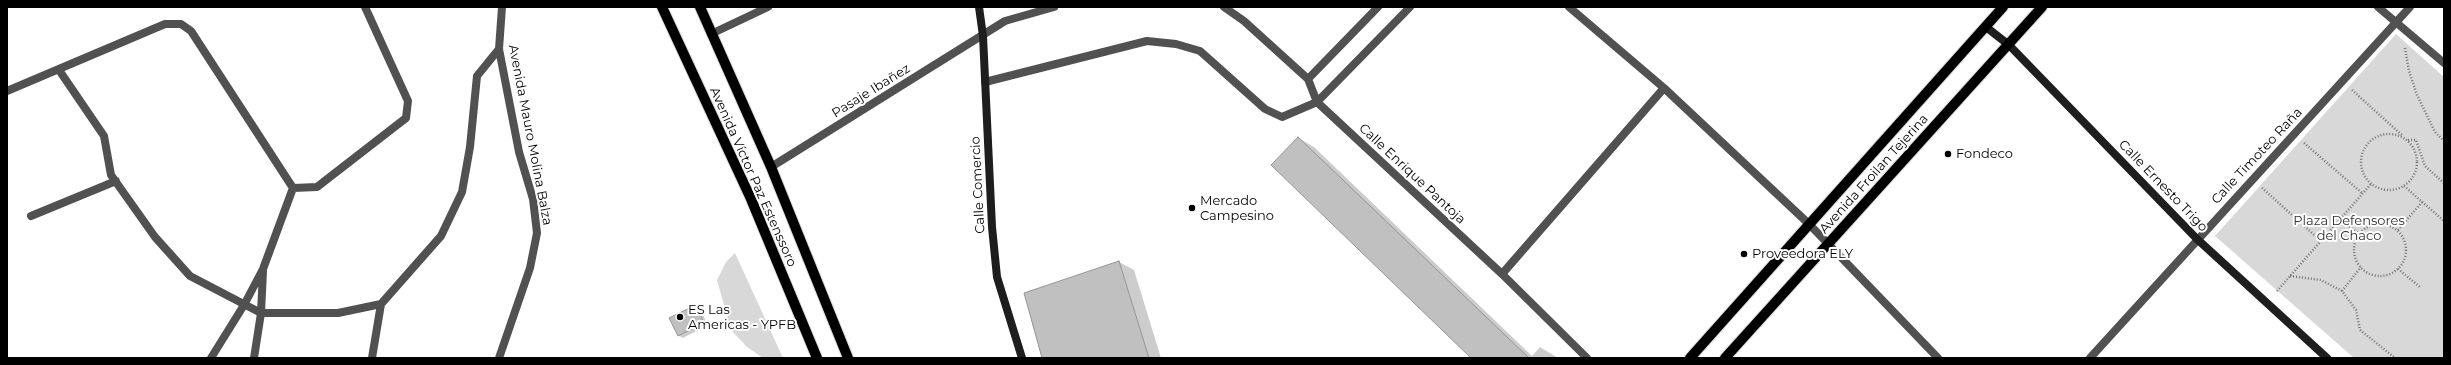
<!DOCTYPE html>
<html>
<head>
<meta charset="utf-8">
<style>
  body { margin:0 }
  #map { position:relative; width:2451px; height:365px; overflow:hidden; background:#fff; font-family:Montserrat,sans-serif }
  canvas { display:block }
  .frame { position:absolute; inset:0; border:8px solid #000; pointer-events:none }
</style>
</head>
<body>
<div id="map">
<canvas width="2451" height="365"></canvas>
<div class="frame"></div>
</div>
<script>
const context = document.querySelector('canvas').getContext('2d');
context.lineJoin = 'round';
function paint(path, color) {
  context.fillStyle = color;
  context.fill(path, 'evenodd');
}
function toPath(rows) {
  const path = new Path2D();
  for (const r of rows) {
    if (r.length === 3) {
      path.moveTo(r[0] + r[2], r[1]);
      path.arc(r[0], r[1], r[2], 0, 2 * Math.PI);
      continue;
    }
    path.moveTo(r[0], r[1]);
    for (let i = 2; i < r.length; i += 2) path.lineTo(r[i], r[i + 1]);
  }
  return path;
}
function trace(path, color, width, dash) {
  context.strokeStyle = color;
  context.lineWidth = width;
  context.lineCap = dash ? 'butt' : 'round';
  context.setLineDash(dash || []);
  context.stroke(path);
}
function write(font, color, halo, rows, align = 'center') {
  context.font = font + ' Montserrat,sans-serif';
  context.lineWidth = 4;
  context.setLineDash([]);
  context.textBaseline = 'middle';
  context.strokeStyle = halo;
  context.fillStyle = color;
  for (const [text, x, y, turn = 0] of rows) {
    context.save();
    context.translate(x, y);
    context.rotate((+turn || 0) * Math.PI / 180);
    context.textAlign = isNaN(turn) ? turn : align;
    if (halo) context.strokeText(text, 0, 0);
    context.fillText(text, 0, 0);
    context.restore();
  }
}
paint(toPath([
  [2396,34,2444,77,2444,358,2354,358,2215,236],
  [735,253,783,358,763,358,747,347,731,330,717,280,726,262]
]), '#d8d8d8');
paint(toPath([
  [1298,138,1314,147,1532,356,1540,347,1558,358,1472,358],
  [1119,262,1134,270,1161,358,1043,358],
  [696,306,700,309,708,325,683,338,678,335]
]), '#0003');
const building = toPath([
  [1298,137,1529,358,1471,358,1271,165,1298,137],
  [1119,261,1149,358,1042,358,1024,293,1119,261],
  [696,305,704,323,678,336,669,318,696,305]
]);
paint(building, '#c0c0c0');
trace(building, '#959595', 1);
const primary = toPath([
  [662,7,751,199,817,358],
  [700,7,771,167,848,358],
  [1690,358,2003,7],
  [1725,358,2042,7]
]);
trace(primary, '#dbdbdb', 12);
trace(toPath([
  [2405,48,2409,71,2417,95,2435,132,2444,141],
  [2352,90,2403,136],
  [2389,162,28],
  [2408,140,2416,140,2425,166,2444,183],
  [2304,143,2362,193],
  [2404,186,2444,221],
  [2262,188,2321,241],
  [2340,219,2359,234],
  [2380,250,26],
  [2398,230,2422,202],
  [2398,269,2420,287],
  [2290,276,2321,280,2342,291,2356,310,2360,330,2395,358],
  [2277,291,2371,184],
  [2342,291,2361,267]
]), '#737373', 2.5, [1, 2]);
trace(toPath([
  [985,82,1147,41,1176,44,1200,51,1265,109,1282,117,1317,102]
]), '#515151', 8);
trace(toPath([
  [1224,7,1244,21,1308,79,1317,102,1502,274,1587,358],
  [1569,7,1664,88,1809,224,1938,358],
  [2378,7,2444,63],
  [711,34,768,7],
  [59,70,104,136,111,175,155,237,190,276,261,313,338,313,381,304,441,236,462,192,470,147,477,76,499,49],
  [1308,79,1378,7],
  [7,91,165,24,181,24,191,31,293,188],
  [1317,102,1410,7],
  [771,167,1005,21,1054,7],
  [293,188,317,187,406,118,408,101,365,7],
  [31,216,116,181],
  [1502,274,1664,88],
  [211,358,244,305,263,269,293,188],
  [254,358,261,313,263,271],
  [372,358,381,304],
  [499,358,530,268,537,233,533,199,519,152,499,49,502,7],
  [2090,358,2410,7]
]), '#515151', 8);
trace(toPath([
  [979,7,983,36,992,227,997,277,1022,358],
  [1986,27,2009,45,2197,239,2327,358]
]), '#1e1e1e', 8);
trace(primary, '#000', 10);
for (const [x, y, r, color] of [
  [1948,154,4,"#000"],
  [1192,208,4,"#000"],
  [1744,254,4,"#000"],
  [680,317,4,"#000"]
]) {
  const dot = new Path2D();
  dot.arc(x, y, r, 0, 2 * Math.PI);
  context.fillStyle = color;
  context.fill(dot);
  trace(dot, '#fff', 1.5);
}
write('13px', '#000', '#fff', [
  ["Pasaje Ibañez",871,91,-32],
  ["Avenida Mauro Molina Balza",530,135,79],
  ["Calle Timoteo Raña",2257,156,-47],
  ["Calle Enrique Pantoja",1412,174,43],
  ["Avenida Froilan Tejerina",1874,174,-48],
  ["Avenida Víctor Paz Estenssoro",753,177,66],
  ["Calle Comercio",978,185,-93],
  ["Calle Ernesto Trigo",2163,186,46]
]);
write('13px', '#000', '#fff', [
  ["Fondeco",1956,154],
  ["Mercado",1200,201],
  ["Campesino",1200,216],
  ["Proveedora ELY",1752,254],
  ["ES Las",688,310],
  ["Americas - YPFB",688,325]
], 'left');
write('13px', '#2f2f2f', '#fff', [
  ["Plaza Defensores",2349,221],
  ["del Chaco",2349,236]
]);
</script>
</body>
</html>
